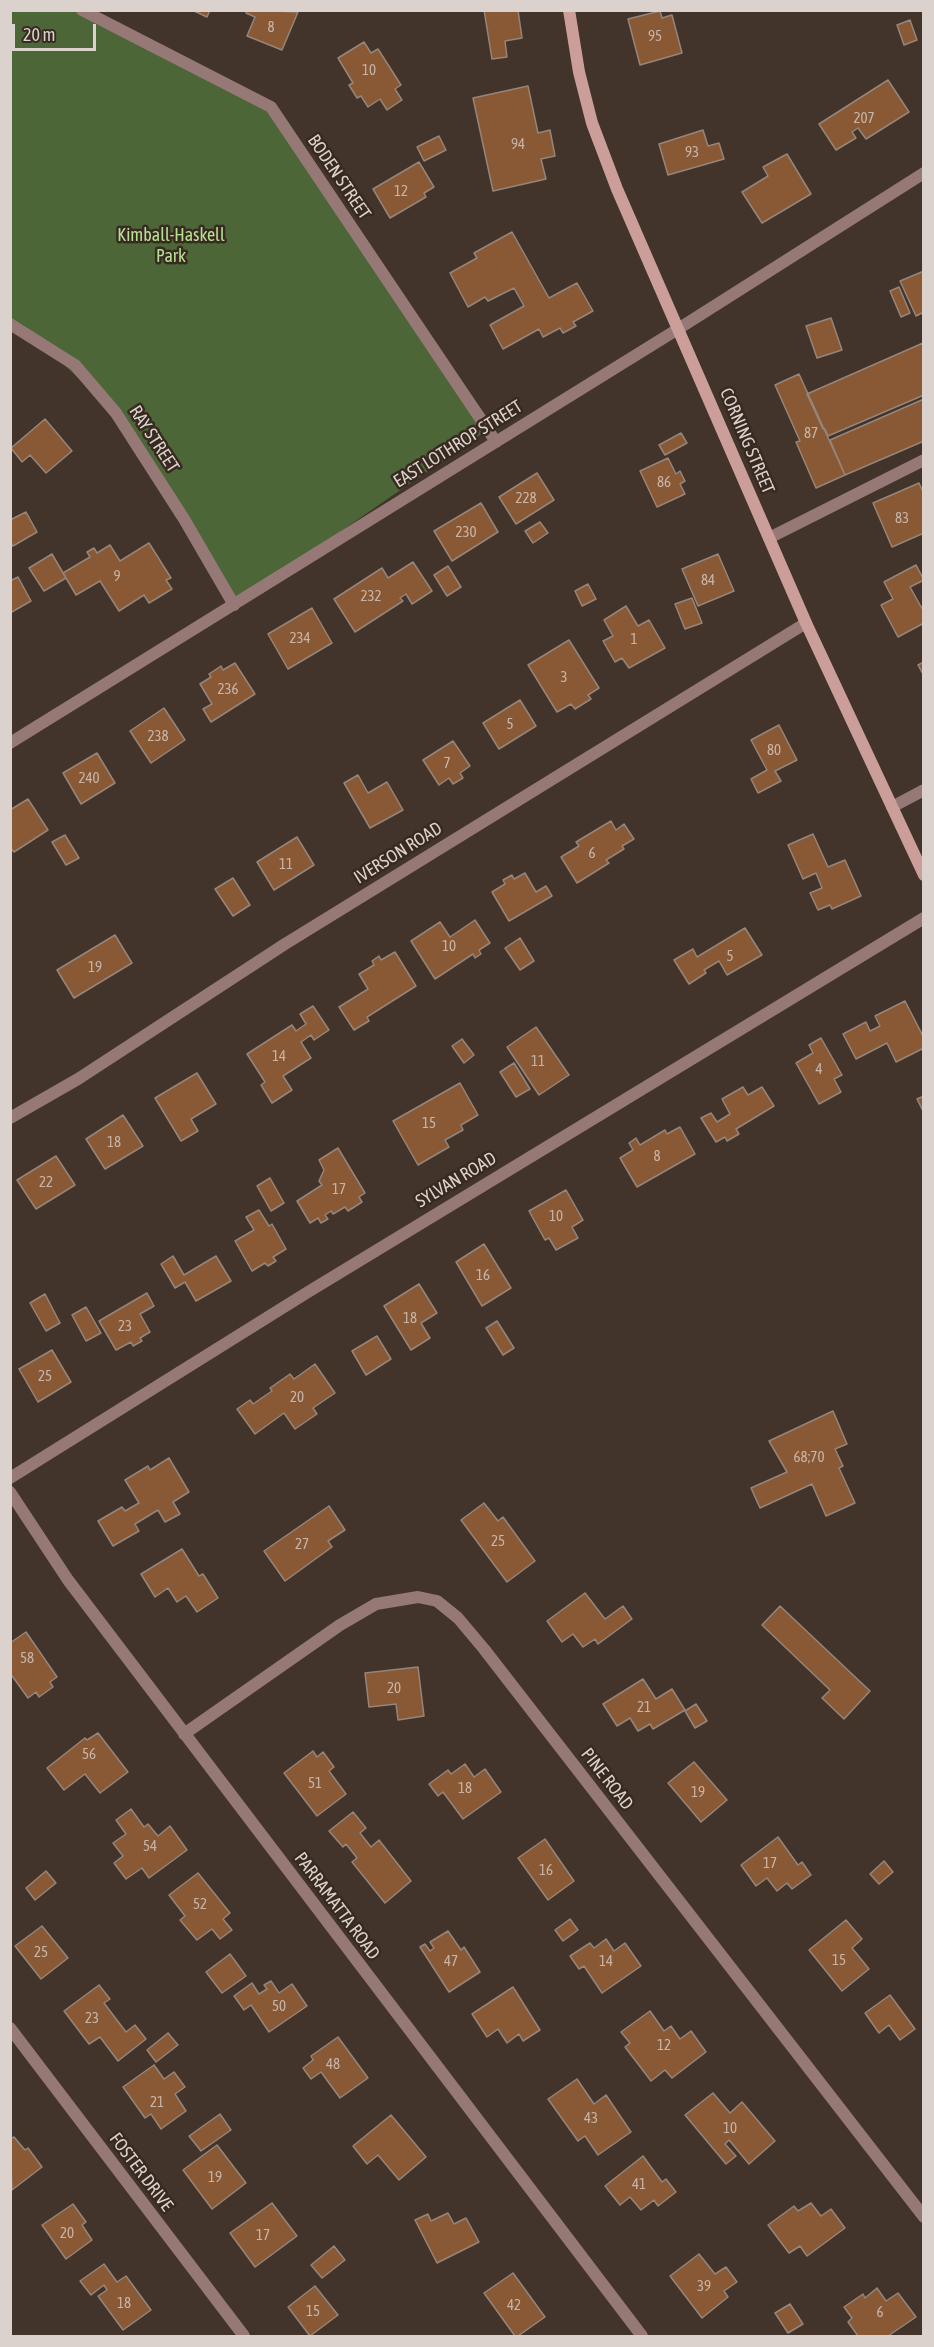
<!DOCTYPE html>
<html>
<head>
<meta charset="utf-8">
<style>
  body { margin:0 }
  #map { position:relative; width:934px; height:2347px; overflow:hidden; background:#42342b; font-family:"Asap Condensed",sans-serif }
  canvas { display:block }
  .frame { position:absolute; inset:0; border:12px solid #dcd2cd; pointer-events:none }
  .scale { position:absolute; left:12px; top:24px; width:84px; height:27px; box-sizing:border-box; border:3px solid #dcd2cd; border-top:0; padding-left:8px; font-size:18px; line-height:21px; white-space:nowrap; color:#dcd2cd; -webkit-text-stroke:4px #382a21; paint-order:stroke }
</style>
</head>
<body>
<div id="map">
<canvas width="934" height="2347"></canvas>
<div class="frame"></div>
<div class="scale">20 m</div>
</div>
<script>
const context = document.querySelector('canvas').getContext('2d');
context.lineJoin = 'round';
function paint(path, color) {
  context.fillStyle = color;
  context.fill(path, 'evenodd');
}
function toPath(rows) {
  const path = new Path2D();
  for (const r of rows) {
    path.moveTo(r[0], r[1]);
    for (let i = 2; i < r.length; i += 2) path.lineTo(r[i], r[i + 1]);
  }
  return path;
}
function trace(path, color, width, dash) {
  context.strokeStyle = color;
  context.lineWidth = width;
  context.lineCap = dash ? 'butt' : 'round';
  context.setLineDash(dash || []);
  context.stroke(path);
}
function write(font, color, halo, rows, align = 'center') {
  context.font = font + ' "Asap Condensed",sans-serif';
  context.lineWidth = 5;
  context.setLineDash([]);
  context.textBaseline = 'middle';
  context.strokeStyle = halo;
  context.fillStyle = color;
  for (const [text, x, y, turn = 0] of rows) {
    context.save();
    context.translate(x, y);
    context.rotate((+turn || 0) * Math.PI / 180);
    context.textAlign = isNaN(turn) ? turn : align;
    if (halo) context.strokeText(text, 0, 0);
    context.fillText(text, 0, 0);
    context.restore();
  }
}
paint(toPath([
  [11,11,95,11,271,107,493,426,234,605,116,413,35,338,11,327]
]), '#4d6638');
const building = toPath([
  [192,10,210,10,207,17,192,10],
  [247,10,298,12,282,50,247,36,255,17,246,13,247,10],
  [484,10,518,10,522,38,505,41,507,57,492,59,484,10],
  [660,11,662,18,672,15,682,53,640,65,628,19,660,11],
  [910,20,917,40,904,45,897,25,910,20],
  [364,42,371,53,378,49,401,85,395,89,402,100,387,110,380,99,368,107,361,96,357,98,349,85,353,83,338,58,364,42],
  [888,80,909,112,866,139,858,128,852,132,856,138,836,150,819,124,888,80],
  [528,86,538,133,550,130,555,156,541,159,546,179,493,191,473,98,528,86],
  [703,130,708,146,719,143,724,159,668,175,659,144,703,130],
  [439,136,446,150,424,161,417,147,439,136],
  [787,154,811,194,762,223,742,192,768,176,763,167,787,154],
  [419,162,434,187,424,193,426,197,390,218,373,189,419,162],
  [512,232,549,298,577,283,593,311,573,322,576,326,563,333,560,328,543,337,539,329,503,349,490,325,524,306,514,288,488,301,485,297,468,307,450,273,477,258,474,253,512,232],
  [924,271,924,312,916,316,900,281,924,271],
  [899,287,910,313,901,317,890,291,899,287],
  [831,318,842,350,817,358,806,326,831,318],
  [923,343,924,395,828,436,825,429,823,429,807,394,923,343],
  [799,374,845,475,816,488,796,442,800,441,775,385,799,374],
  [924,399,924,441,845,475,830,440,924,399],
  [45,419,72,451,46,473,30,455,22,462,11,448,45,419],
  [681,433,687,443,665,455,659,445,681,433],
  [668,458,676,474,680,471,685,481,680,484,685,494,657,507,640,471,668,458],
  [537,473,554,500,516,524,499,497,537,473],
  [919,483,924,494,924,533,892,547,873,503,919,483],
  [481,503,498,532,452,561,434,531,481,503],
  [26,512,37,532,13,546,10,542,10,520,26,512],
  [540,522,548,533,533,543,525,531,540,522],
  [149,543,171,578,166,580,172,589,149,603,144,595,119,611,100,581,76,595,63,573,90,557,87,552,94,548,97,553,110,545,120,561,149,543],
  [52,554,66,578,44,591,29,568,52,554],
  [718,554,734,591,698,606,682,569,718,554],
  [413,562,432,591,412,604,406,594,400,598,403,601,355,632,334,599,382,568,388,578,413,562],
  [916,565,924,580,910,587,924,612,924,623,898,637,881,605,893,599,884,582,916,565],
  [448,566,461,587,447,596,434,575,448,566],
  [18,577,31,601,10,613,10,581,18,577],
  [588,584,596,599,582,606,575,591,588,584],
  [692,598,702,623,685,629,675,604,692,598],
  [626,606,638,626,649,620,665,648,629,668,622,658,615,662,603,641,613,636,604,620,626,606],
  [312,608,332,643,288,669,268,634,312,608],
  [569,640,599,688,588,695,591,699,575,709,571,704,557,712,528,665,569,640],
  [924,662,924,676,918,665,924,662],
  [235,663,255,694,211,722,203,709,212,704,200,684,211,677,209,674,221,666,223,670,235,663],
  [520,700,536,726,499,749,483,723,520,700],
  [164,708,185,740,151,763,130,731,164,708],
  [779,725,797,760,775,771,781,781,758,793,751,779,767,770,751,740,779,725],
  [453,741,470,766,460,773,463,778,453,784,449,778,439,785,423,760,453,741],
  [97,753,115,783,81,804,63,773,97,753],
  [358,775,368,793,387,782,403,810,370,828,344,783,358,775],
  [28,799,48,830,14,852,10,847,10,810,28,799],
  [611,821,616,830,624,824,634,839,622,846,624,849,606,860,609,863,577,883,561,857,579,846,576,842,611,821],
  [813,834,828,867,845,860,861,896,832,909,830,905,818,910,810,893,822,888,816,873,803,879,788,845,813,834],
  [65,835,79,858,66,865,52,842,65,835],
  [297,837,314,865,274,890,257,862,297,837],
  [525,873,536,892,546,886,552,896,509,921,492,892,505,884,503,880,512,875,514,879,525,873],
  [233,878,250,905,233,916,215,889,233,878],
  [475,920,490,943,479,950,481,954,475,958,473,954,435,979,411,941,440,922,450,937,475,920],
  [745,928,762,955,727,975,719,961,704,970,706,973,689,984,674,960,693,949,697,957,745,928],
  [115,935,132,963,74,998,57,970,115,935],
  [520,938,534,961,520,970,505,948,520,938],
  [395,952,416,986,367,1017,369,1021,354,1030,339,1007,368,989,359,974,374,965,372,961,379,956,381,960,395,952],
  [905,1001,924,1038,924,1048,896,1062,887,1043,856,1059,843,1034,866,1022,870,1031,880,1026,875,1016,905,1001],
  [313,1006,329,1030,314,1040,311,1035,301,1042,311,1058,283,1076,292,1090,272,1103,261,1085,265,1082,247,1054,292,1025,296,1031,306,1024,300,1014,313,1006],
  [536,1027,569,1075,539,1095,507,1047,536,1027],
  [821,1038,842,1075,834,1079,841,1092,819,1104,796,1063,813,1053,809,1045,821,1038],
  [462,1039,474,1055,464,1063,452,1046,462,1039],
  [514,1063,530,1089,516,1097,500,1072,514,1063],
  [197,1073,216,1104,191,1119,198,1131,181,1141,155,1098,197,1073],
  [460,1083,478,1115,461,1125,463,1130,445,1140,449,1147,418,1165,393,1121,460,1083],
  [743,1087,748,1095,762,1087,774,1106,736,1129,739,1134,727,1141,725,1137,716,1142,701,1118,711,1113,717,1122,730,1114,722,1099,743,1087],
  [924,1096,924,1113,917,1099,924,1096],
  [123,1115,143,1146,105,1169,86,1139,123,1115],
  [680,1127,695,1154,637,1187,620,1158,633,1150,629,1143,636,1138,640,1145,665,1130,667,1134,680,1127],
  [338,1148,365,1193,359,1197,362,1202,348,1211,345,1207,333,1214,331,1211,325,1215,328,1219,321,1223,318,1218,310,1223,297,1201,322,1185,319,1181,324,1170,319,1160,338,1148],
  [56,1156,75,1185,36,1209,17,1180,56,1156],
  [270,1178,284,1203,271,1211,257,1186,270,1178],
  [566,1190,583,1220,572,1227,578,1238,556,1250,549,1238,545,1240,529,1211,566,1190],
  [259,1210,269,1226,272,1224,286,1249,273,1257,276,1261,268,1266,265,1263,252,1271,235,1241,254,1230,246,1217,259,1210],
  [484,1244,511,1288,482,1306,456,1262,484,1244],
  [173,1256,184,1275,216,1256,231,1281,196,1301,185,1282,175,1288,161,1264,173,1256],
  [419,1284,437,1313,421,1323,430,1338,411,1350,384,1306,419,1284],
  [147,1293,154,1306,140,1314,150,1332,140,1338,142,1341,133,1346,131,1342,116,1350,99,1321,147,1293],
  [45,1294,60,1323,46,1331,30,1303,45,1294],
  [86,1307,101,1333,86,1341,72,1315,86,1307],
  [497,1321,514,1348,503,1355,486,1328,497,1321],
  [377,1336,391,1359,366,1375,352,1351,377,1336],
  [52,1350,71,1382,38,1402,19,1369,52,1350],
  [315,1364,335,1393,313,1408,317,1414,295,1429,284,1413,255,1434,237,1409,250,1400,253,1404,272,1391,270,1388,290,1374,294,1379,315,1364],
  [833,1411,847,1444,835,1449,843,1466,839,1468,855,1503,826,1516,812,1484,760,1508,751,1488,787,1472,769,1441,833,1411],
  [169,1458,189,1492,173,1502,180,1514,165,1522,158,1510,135,1524,139,1531,113,1546,98,1521,122,1507,125,1511,139,1503,125,1480,148,1466,150,1470,169,1458],
  [484,1503,498,1521,503,1517,535,1561,507,1582,461,1520,484,1503],
  [329,1506,345,1530,328,1541,332,1547,285,1581,264,1551,329,1506],
  [182,1549,199,1576,203,1574,218,1598,197,1612,186,1596,177,1602,168,1588,155,1597,141,1574,182,1549],
  [585,1593,605,1619,623,1606,632,1619,598,1644,595,1639,583,1647,573,1634,562,1642,547,1621,585,1593],
  [780,1606,870,1691,844,1719,822,1698,830,1690,762,1625,780,1606],
  [26,1632,57,1677,50,1682,53,1687,39,1697,36,1692,28,1698,10,1673,10,1643,26,1632],
  [418,1667,424,1716,398,1720,396,1704,369,1707,365,1673,418,1667],
  [643,1679,656,1699,672,1689,685,1710,653,1729,650,1724,638,1731,630,1718,617,1726,603,1704,643,1679],
  [696,1704,707,1721,695,1728,685,1711,696,1704],
  [98,1733,128,1772,100,1793,85,1774,64,1790,47,1768,85,1738,87,1740,98,1733],
  [313,1751,317,1757,323,1752,334,1767,329,1771,346,1794,317,1816,284,1773,313,1751],
  [694,1762,727,1800,701,1822,668,1783,694,1762],
  [465,1764,474,1777,485,1769,501,1792,463,1819,443,1792,438,1796,429,1784,448,1770,451,1774,465,1764],
  [131,1809,144,1827,148,1824,158,1836,170,1826,187,1850,149,1878,142,1868,126,1879,114,1863,123,1856,113,1843,126,1834,116,1820,131,1809],
  [353,1812,366,1828,360,1833,371,1847,379,1840,411,1881,385,1903,352,1862,357,1858,346,1844,343,1847,329,1831,353,1812],
  [778,1837,798,1865,802,1862,811,1875,792,1889,787,1883,777,1891,767,1878,756,1886,741,1865,778,1837],
  [545,1839,574,1881,548,1900,518,1858,545,1839],
  [884,1861,893,1872,879,1884,870,1874,884,1861],
  [46,1871,56,1883,35,1900,26,1888,46,1871],
  [198,1873,230,1913,223,1919,232,1930,220,1939,212,1929,197,1940,180,1920,185,1916,169,1895,198,1873],
  [570,1919,578,1930,563,1941,555,1930,570,1919],
  [846,1920,862,1939,852,1948,869,1969,842,1991,809,1950,846,1920],
  [42,1926,68,1958,41,1979,15,1946,42,1926],
  [448,1931,461,1950,464,1947,480,1972,449,1992,420,1947,425,1944,430,1951,434,1948,430,1942,448,1931],
  [606,1939,614,1951,625,1943,641,1966,602,1993,584,1966,579,1969,570,1956,590,1943,594,1948,606,1939],
  [230,1954,246,1976,222,1993,206,1972,230,1954],
  [271,1981,279,1993,292,1984,307,2006,269,2032,251,2005,244,2010,234,1996,252,1983,259,1994,267,1989,264,1985,271,1981],
  [99,1985,110,1999,104,2003,126,2032,135,2025,146,2039,118,2061,100,2037,89,2044,64,2011,99,1985],
  [513,1987,540,2030,523,2041,519,2034,507,2043,498,2029,487,2037,472,2014,513,1987],
  [890,1995,915,2029,900,2040,889,2025,879,2033,865,2013,890,1995],
  [650,2011,664,2031,671,2026,680,2039,691,2031,706,2052,672,2078,665,2070,651,2081,625,2047,630,2043,621,2032,650,2011],
  [168,2033,178,2045,156,2062,147,2050,168,2033],
  [338,2037,368,2078,340,2098,321,2072,311,2079,303,2068,313,2060,311,2056,338,2037],
  [154,2065,164,2079,174,2072,185,2087,175,2094,186,2111,161,2129,151,2114,145,2118,123,2087,154,2065],
  [577,2079,594,2104,606,2095,631,2132,598,2155,585,2136,578,2141,548,2099,577,2079],
  [713,2093,730,2113,742,2102,775,2141,749,2164,729,2140,725,2144,736,2156,726,2164,685,2115,713,2093],
  [220,2114,231,2130,201,2151,189,2136,220,2114],
  [391,2115,426,2157,399,2180,378,2155,367,2164,353,2146,391,2115],
  [14,2137,25,2150,28,2148,42,2167,12,2190,10,2139,14,2137],
  [217,2145,246,2183,212,2209,183,2170,217,2145],
  [643,2156,662,2182,666,2179,676,2192,658,2206,654,2200,641,2210,630,2197,620,2205,605,2186,643,2156],
  [272,2203,297,2236,255,2267,230,2233,272,2203],
  [811,2203,821,2216,831,2209,845,2228,807,2256,800,2246,789,2253,768,2225,794,2206,798,2211,811,2203],
  [73,2204,86,2222,82,2225,92,2240,66,2259,42,2225,73,2204],
  [448,2213,454,2224,466,2218,479,2242,437,2263,415,2220,428,2214,431,2221,448,2213],
  [334,2246,345,2260,322,2278,311,2265,334,2246],
  [699,2254,715,2274,726,2267,737,2282,724,2291,728,2297,702,2318,670,2276,699,2254],
  [104,2264,117,2282,126,2276,151,2310,123,2330,98,2296,107,2290,104,2285,91,2295,80,2281,104,2264],
  [513,2273,545,2317,518,2336,515,2336,484,2293,513,2273],
  [315,2286,338,2315,310,2336,288,2307,315,2286],
  [877,2288,886,2301,898,2293,916,2317,888,2336,858,2336,848,2322,852,2318,844,2307,863,2294,865,2298,877,2288],
  [790,2304,803,2324,788,2333,775,2313,790,2304]
]);
paint(building, '#895936');
trace(building, '#96857a', 1.5);
trace(toPath([
  [769,538,924,460]
]), '#967976', 12);
trace(toPath([
  [82,10,271,107,496,442],
  [10,324,75,365,116,413,184,519,234,605],
  [10,743,678,329,924,173],
  [892,807,924,790],
  [10,1118,78,1079,285,944,806,623],
  [10,1478,308,1292,924,918],
  [10,1492,68,1580,642,2336],
  [184,1734,340,1625,376,1604,418,1597,437,1601,458,1618,484,1649,924,2217],
  [10,2028,244,2336]
]), '#967976', 12);
trace(toPath([
  [569,10,579,72,592,123,617,189,806,623,924,875]
]), '#cb9e99', 12);
write('15px', '#c7b4a7', null, [
  ["8",271,27],
  ["95",655,36],
  ["10",369,70],
  ["207",864,118],
  ["94",518,144],
  ["93",692,152],
  ["12",401,191],
  ["87",811,433],
  ["86",664,482],
  ["228",526,498],
  ["83",902,518],
  ["230",466,532],
  ["9",117,576],
  ["84",708,580],
  ["232",371,596],
  ["234",300,638],
  ["1",634,639],
  ["3",564,677],
  ["236",228,689],
  ["5",510,724],
  ["238",158,736],
  ["80",774,750],
  ["7",447,763],
  ["240",89,778],
  ["6",592,853],
  ["11",286,864],
  ["10",449,946],
  ["5",730,956],
  ["19",95,967],
  ["14",279,1056],
  ["11",538,1061],
  ["4",819,1069],
  ["15",429,1123],
  ["18",114,1142],
  ["8",657,1156],
  ["22",46,1182],
  ["17",339,1189],
  ["10",556,1216],
  ["16",483,1275],
  ["18",410,1318],
  ["23",125,1326],
  ["25",45,1376],
  ["20",297,1397],
  ["68;70",809,1457],
  ["25",498,1541],
  ["27",302,1544],
  ["58",27,1658],
  ["20",394,1688],
  ["21",644,1707],
  ["56",89,1754],
  ["51",315,1783],
  ["18",465,1788],
  ["19",698,1792],
  ["54",150,1846],
  ["17",770,1863],
  ["16",546,1870],
  ["52",200,1904],
  ["25",41,1952],
  ["15",839,1960],
  ["47",451,1961],
  ["14",606,1961],
  ["50",279,2006],
  ["23",92,2018],
  ["12",664,2045],
  ["48",333,2064],
  ["21",157,2102],
  ["43",591,2118],
  ["10",730,2128],
  ["19",215,2177],
  ["41",639,2184],
  ["20",67,2233],
  ["17",263,2235],
  ["39",704,2286],
  ["18",124,2303],
  ["42",514,2305],
  ["15",313,2311],
  ["6",880,2312]
]);
write('18px', '#dcd2cd', '#382a21', [
  ["BODEN STREET",339,177,56],
  ["RAY STREET",154,439,57],
  ["CORNING STREET",747,441,67],
  ["EAST LOTHROP STREET",458,444,-32],
  ["IVERSON ROAD",398,853,-32],
  ["SYLVAN ROAD",456,1180,-31],
  ["PINE ROAD",607,1779,52],
  ["PARRAMATTA ROAD",337,1906,53],
  ["FOSTER DRIVE",141,2172,53]
]);
write('18px', '#b6e194', '#382a21', [
  ["Kimball-Haskell",171,235],
  ["Park",171,256]
]);
</script>
</body>
</html>
